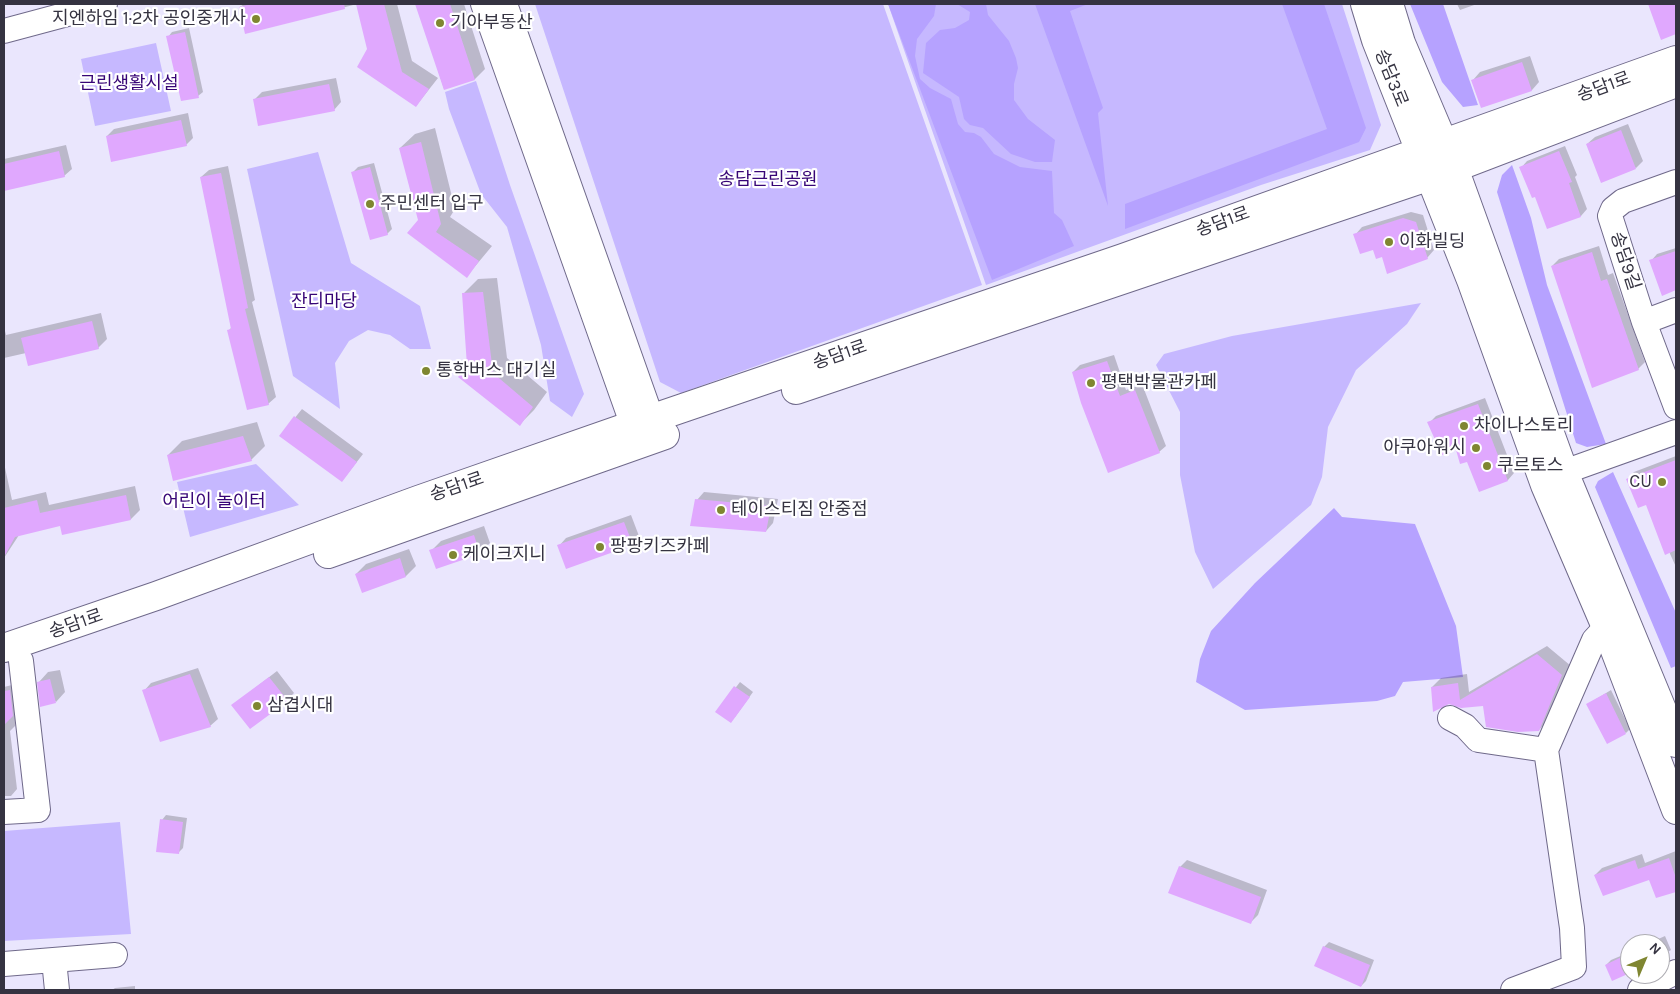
<!DOCTYPE html>
<html>
<head>
<meta charset="utf-8">
<style>
  body { margin:0 }
  #map { position:relative; width:1680px; height:994px; overflow:hidden; background:#eae6fd; font-family:Karla,sans-serif }
  canvas { display:block }
  .frame { position:absolute; inset:0; border:5px solid #353341; pointer-events:none }
  .north { position:absolute; left:1620px; top:934px; width:50px; height:50px; box-sizing:border-box; background:#fff; border:1px solid #aeadb3; border-radius:50%; rotate:45deg; font-size:14px; font-weight:700; line-height:20px; text-align:center; color:#353341 }
  .north::after { content:''; display:block; margin:auto; width:18px; height:22px; background:#7f8631; clip-path:polygon(50% 0,100% 100%,50% 72%,0 100%) }
</style>
</head>
<body>
<div id="map">
<canvas width="1680" height="994"></canvas>
<div class="frame"></div>
<div class="north">N</div>
</div>
<script>
const context = document.querySelector('canvas').getContext('2d');
context.lineJoin = 'round';
function paint(path, color) {
  context.fillStyle = color;
  context.fill(path, 'evenodd');
}
function toPath(rows) {
  const path = new Path2D();
  for (const r of rows) {
    path.moveTo(r[0], r[1]);
    for (let i = 2; i < r.length; i += 2) path.lineTo(r[i], r[i + 1]);
  }
  return path;
}
function trace(path, color, width, dash) {
  context.strokeStyle = color;
  context.lineWidth = width;
  context.lineCap = dash ? 'butt' : 'round';
  context.setLineDash(dash || []);
  context.stroke(path);
}
function write(font, color, halo, rows, align = 'center') {
  context.font = font + ' Karla,"Noto Sans KR",sans-serif';
  context.lineWidth = 4.5;
  context.setLineDash([]);
  context.textBaseline = 'middle';
  context.strokeStyle = halo;
  context.fillStyle = color;
  for (const [text, x, y, turn = 0] of rows) {
    context.save();
    context.translate(x, y);
    context.rotate((+turn || 0) * Math.PI / 180);
    context.textAlign = isNaN(turn) ? turn : align;
    if (halo) context.strokeText(text, 0, 0);
    context.fillText(text, 0, 0);
    context.restore();
  }
}
paint(toPath([
  [535,4,883,4,982,285,681,393,660,382],
  [888,4,1342,4,1381,125,1370,150,1261,185,986,285],
  [156,43,171,111,95,126,81,59],
  [476,81,510,185,584,394,572,417,550,401,541,345,507,227,481,194,449,109,445,92],
  [318,152,351,263,420,306,431,349,410,349,390,335,368,330,349,341,335,363,340,409,293,376,247,169],
  [1421,303,1407,324,1356,370,1328,427,1322,477,1311,505,1213,589,1195,552,1180,475,1180,412,1156,365,1164,354,1232,336],
  [256,464,299,505,190,537,177,482],
  [120,822,131,934,4,941,4,831]
]), '#c6b8ff');
paint(toPath([
  [888,4,936,4,934,16,917,39,915,56,920,79,930,88,951,99,958,124,965,132,974,133,981,137,994,154,1020,167,1052,171,1054,213,1062,220,1074,246,992,280],
  [957,4,986,4,988,15,1009,41,1016,58,1018,68,1014,84,1014,100,1028,119,1055,140,1052,162,1035,162,1011,154,983,128,970,125,964,119,959,97,923,73,926,43,940,30,955,28,969,20,970,12],
  [1035,4,1088,4,1070,11,1103,108,1098,113,1108,206],
  [1282,4,1324,4,1366,128,1359,142,1125,229,1125,204,1327,129],
  [1410,4,1443,4,1478,105,1463,107,1442,82],
  [1512,165,1531,218,1547,285,1606,444,1587,447,1576,443,1497,192,1502,175],
  [1613,472,1676,613,1676,666,1671,668,1595,487,1598,481],
  [1334,508,1342,517,1415,524,1456,626,1463,677,1403,682,1395,696,1377,701,1245,710,1196,682,1200,659,1211,631,1255,583]
]), '#b6a2ff');
paint(toPath([
  [244,4,397,4,412,61,438,78,416,106,368,49,357,4,246,33,240,7],
  [417,4,464,4,485,69,475,79,444,89],
  [1457,4,1477,4,1460,10],
  [1649,4,1676,4,1676,33,1662,38],
  [189,28,203,92,198,96,168,37,172,32],
  [1530,56,1539,82,1532,90,1482,107,1473,80,1480,72],
  [336,78,341,102,334,110,254,100,262,92],
  [188,113,193,138,186,145,107,136,114,129],
  [1628,124,1643,161,1636,168,1587,144,1595,137],
  [435,128,455,209,450,217,492,246,467,276,420,220,400,148,415,134],
  [66,145,72,169,64,176,4,190,4,159],
  [1565,146,1577,175,1575,177,1587,209,1581,216,1548,228,1536,195,1521,168,1527,161],
  [374,163,392,229,387,234,353,172,358,167],
  [228,166,255,300,252,302,276,397,268,404,229,330,232,327,201,177,209,170],
  [1411,212,1423,215,1434,250,1427,258,1383,255,1355,235,1362,227],
  [1599,246,1608,275,1613,273,1645,362,1638,369,1552,266,1559,259],
  [1676,248,1676,289,1663,294,1651,261,1657,254],
  [497,278,507,358,547,392,534,410,520,424,468,366,463,294,478,279],
  [101,313,107,339,98,348,26,353,4,358,4,327,6,335],
  [1114,355,1126,390,1142,384,1166,446,1159,452,1073,372,1080,365],
  [1485,398,1514,473,1508,480,1480,490,1468,461,1429,423,1436,416],
  [302,409,363,454,342,481,281,435],
  [257,422,265,446,251,460,168,455,182,441],
  [1676,456,1676,567,1647,503,1627,480,1634,472],
  [4,463,12,500,46,492,49,505,135,486,140,510,131,519,61,525,19,535,4,558],
  [704,492,778,499,773,523,766,531,697,500],
  [631,515,639,536,632,544,559,546,566,538],
  [484,526,490,543,480,553,431,551,441,541],
  [409,549,416,566,406,576,362,591,356,574,366,564],
  [1547,646,1571,666,1548,720,1539,730,1484,704,1461,707,1432,687,1441,678,1467,674,1469,692],
  [198,668,218,719,210,726,144,691,151,683],
  [60,670,65,692,56,702,39,682,48,672],
  [277,671,294,693,287,700,233,705],
  [740,682,753,692,735,717,717,712],
  [16,684,15,726,10,731,17,789,11,796,4,796,4,687],
  [1611,690,1630,729,1626,733,1588,704],
  [166,815,187,818,183,848,178,853,162,820],
  [1676,851,1676,890,1657,897,1650,879,1595,875,1602,868,1642,854,1645,863],
  [1187,860,1267,890,1258,915,1251,922,1180,867],
  [1665,936,1671,950,1660,957,1660,944,1647,944],
  [1329,942,1374,960,1366,981,1361,986,1324,947],
  [1630,952,1630,971,1606,965,1611,960],
  [135,986,135,990,112,990,115,988]
]), '#0003');
paint(toPath([
  [251,4,344,4,345,9,245,34,239,7],
  [356,4,384,4,402,72,429,89,416,107,357,67,367,49],
  [415,4,450,4,475,80,444,90],
  [1648,4,1676,4,1676,34,1661,40],
  [185,32,199,98,181,101,166,36],
  [1522,62,1532,91,1481,108,1471,80],
  [329,84,335,111,258,126,253,99],
  [181,120,187,146,111,162,106,136],
  [1621,130,1636,169,1601,183,1586,144],
  [421,142,441,224,436,232,479,261,467,278,407,233,418,220,399,148],
  [59,151,65,177,4,191,4,164],
  [1559,151,1572,182,1569,183,1581,217,1547,229,1535,197,1532,198,1519,167],
  [370,167,388,235,370,240,351,172],
  [221,173,248,308,245,309,269,405,247,410,227,330,231,329,200,177],
  [1403,218,1416,222,1428,259,1387,274,1382,257,1376,259,1373,250,1360,254,1353,234],
  [1676,251,1676,290,1662,296,1649,260],
  [1592,252,1601,281,1607,279,1639,370,1592,388,1551,266],
  [483,292,493,373,533,407,520,426,458,377,467,366,462,293],
  [92,321,99,349,28,366,21,338],
  [1107,361,1120,396,1135,390,1160,453,1108,473,1081,403,1072,372],
  [1478,404,1508,481,1479,492,1467,462,1460,464,1456,450,1442,455,1427,422],
  [294,416,357,462,342,482,279,436],
  [243,436,252,461,173,481,167,455],
  [1676,460,1676,550,1665,555,1646,505,1638,508,1626,479],
  [126,495,131,520,62,535,60,526,15,537,4,557,4,508,37,500,40,513],
  [695,499,771,506,766,532,690,526],
  [624,522,633,545,566,569,557,545],
  [474,535,480,554,436,569,429,550],
  [400,558,406,577,362,593,355,574],
  [1537,654,1562,675,1539,731,1518,732,1486,727,1483,706,1461,708,1449,704,1433,712,1431,687,1458,683,1460,700],
  [190,674,211,727,160,742,142,690],
  [269,677,288,701,250,729,231,705],
  [50,679,56,703,40,707,37,682],
  [734,686,750,697,731,723,715,712],
  [10,690,13,716,4,725,4,691],
  [1606,693,1626,734,1607,744,1586,704],
  [160,819,183,822,179,854,156,852],
  [1669,858,1676,878,1676,892,1656,898,1649,880,1603,896,1594,875,1635,860,1638,869],
  [1179,866,1261,897,1251,924,1168,893],
  [1323,946,1370,965,1361,987,1314,966],
  [1630,953,1630,973,1612,981,1605,965]
]), '#e0a8fe');
const minor = toPath([
  [483,4,639,443],
  [505,4,652,419,661,434],
  [4,31,105,4],
  [1676,182,1623,201,1613,209,1610,216,1644,322,1676,407],
  [1644,322,1676,310],
  [1564,472,1676,432],
  [1450,718,1465,726,1478,740,1546,750],
  [4,812,38,810,21,661],
  [54,960,57,990],
  [4,964,115,955],
  [1513,990,1574,967,1572,928,1546,750,1594,640,1606,627,1621,621],
  [1640,990,1676,972]
]);
const major = toPath([
  [1365,4,1376,40,1471,280,1545,485,1606,627,1676,810],
  [1389,4,1401,43,1454,168,1564,472,1676,743],
  [796,390,1454,168,1676,83],
  [328,554,665,435],
  [4,648,156,596,418,500,633,425,1123,258,1676,60]
]);
trace(minor, '#6f698a', 26);
trace(major, '#6f698a', 30);
trace(minor, '#fff', 24);
trace(major, '#fff', 28);
for (const [x, y, r, color] of [
  [256,19,5,"#7f8631"],
  [440,23,5,"#7f8631"],
  [370,204,5,"#7f8631"],
  [1389,242,5,"#7f8631"],
  [426,371,5,"#7f8631"],
  [1091,383,5,"#7f8631"],
  [1464,426,5,"#7f8631"],
  [1476,448,5,"#7f8631"],
  [1487,466,5,"#7f8631"],
  [1662,482,5,"#7f8631"],
  [721,510,5,"#7f8631"],
  [600,547,5,"#7f8631"],
  [453,555,5,"#7f8631"],
  [257,706,5,"#7f8631"]
]) {
  const dot = new Path2D();
  dot.arc(x, y, r, 0, 2 * Math.PI);
  context.fillStyle = color;
  context.fill(dot);
  trace(dot, '#fff', 2);
}
write('18px', '#353341', '#fff', [
  ["지엔하임 1·2차 공인중개사",246,19,"right"],
  ["기아부동산",450,23],
  ["주민센터 입구",380,204],
  ["이화빌딩",1399,242],
  ["통학버스 대기실",436,371],
  ["평택박물관카페",1101,383],
  ["차이나스토리",1474,426],
  ["아쿠아워시",1466,448,"right"],
  ["쿠르토스",1497,466],
  ["CU",1652,482,"right"],
  ["테이스티짐 안중점",731,510],
  ["팡팡키즈카페",610,547],
  ["케이크지니",463,555],
  ["삼겹시대",267,706]
], 'left');
write('18px', '#353341', '#fff', [
  ["송담3로",1391,78,68],
  ["송담1로",1604,87,-20],
  ["송담1로",1223,222,-20],
  ["송담9길",1625,261,72],
  ["송담1로",840,355,-19],
  ["송담1로",457,487,-19],
  ["송담1로",76,624,-19]
]);
write('18px', '#370576', '#fff', [
  ["근린생활시설",129,84],
  ["송담근린공원",768,180],
  ["잔디마당",324,302],
  ["어린이 놀이터",214,502]
]);
</script>
</body>
</html>
